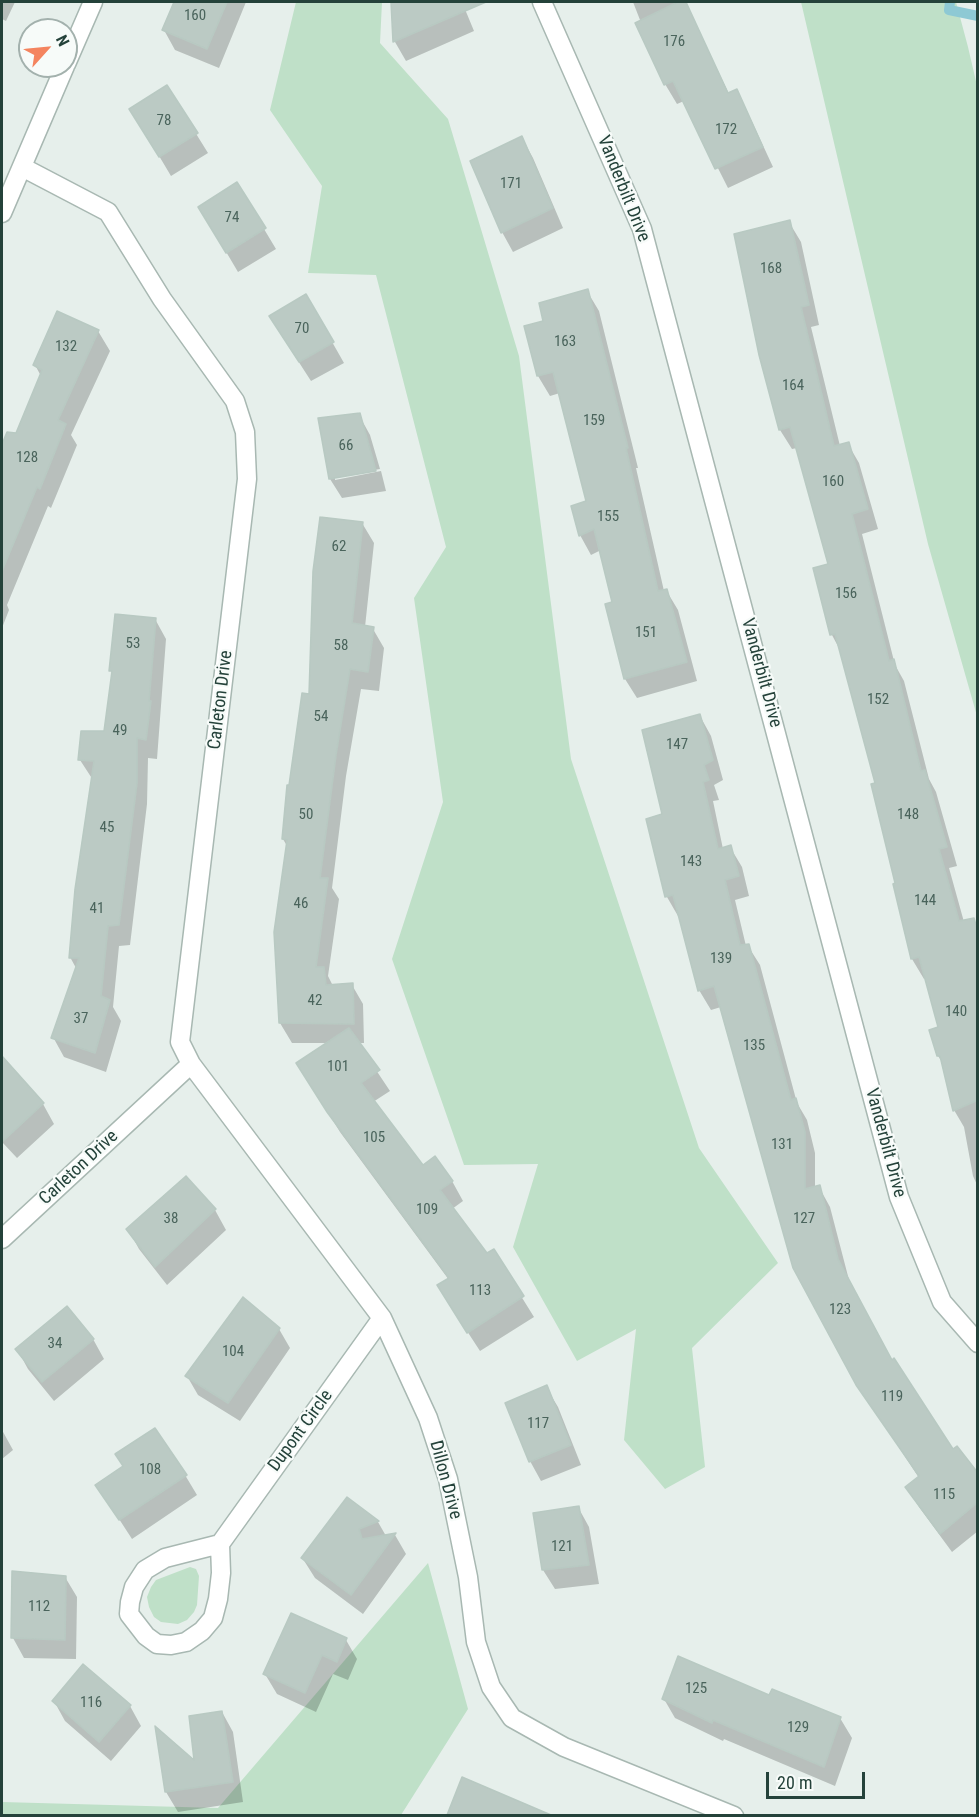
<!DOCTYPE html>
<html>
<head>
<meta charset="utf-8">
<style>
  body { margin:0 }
  #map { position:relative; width:979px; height:1817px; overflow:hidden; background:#e6efeb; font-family:"Roboto Condensed",sans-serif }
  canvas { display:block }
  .frame { position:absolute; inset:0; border:3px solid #24423a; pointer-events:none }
  .north { position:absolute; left:18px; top:18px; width:60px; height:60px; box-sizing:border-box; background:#f7fbf9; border:2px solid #a3b1ad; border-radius:50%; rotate:63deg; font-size:16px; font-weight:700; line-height:24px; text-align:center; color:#24423a }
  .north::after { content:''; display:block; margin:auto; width:21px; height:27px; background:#f4845f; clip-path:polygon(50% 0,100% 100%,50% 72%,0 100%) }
  .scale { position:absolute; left:766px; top:1772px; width:99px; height:27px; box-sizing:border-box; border:3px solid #24423a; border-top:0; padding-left:8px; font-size:18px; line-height:21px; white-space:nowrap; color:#24423a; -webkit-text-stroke:4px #f7fbf9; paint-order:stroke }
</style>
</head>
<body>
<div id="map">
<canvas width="979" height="1817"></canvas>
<div class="frame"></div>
<div class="north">N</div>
<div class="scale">20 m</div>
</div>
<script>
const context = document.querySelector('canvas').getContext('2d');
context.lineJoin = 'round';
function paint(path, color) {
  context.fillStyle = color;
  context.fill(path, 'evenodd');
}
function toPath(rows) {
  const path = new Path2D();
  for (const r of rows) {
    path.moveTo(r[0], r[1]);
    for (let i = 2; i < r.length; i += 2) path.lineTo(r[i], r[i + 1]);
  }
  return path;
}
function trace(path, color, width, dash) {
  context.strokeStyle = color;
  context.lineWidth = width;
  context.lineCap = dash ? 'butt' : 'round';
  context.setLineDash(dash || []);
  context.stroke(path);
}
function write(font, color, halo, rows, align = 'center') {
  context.font = font + ' "Roboto Condensed",sans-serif';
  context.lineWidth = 4.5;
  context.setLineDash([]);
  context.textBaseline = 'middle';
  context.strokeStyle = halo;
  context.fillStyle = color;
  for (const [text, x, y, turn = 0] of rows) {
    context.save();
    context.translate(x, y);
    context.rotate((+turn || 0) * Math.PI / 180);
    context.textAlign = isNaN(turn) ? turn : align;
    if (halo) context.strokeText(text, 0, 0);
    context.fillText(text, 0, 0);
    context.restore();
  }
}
paint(toPath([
  [296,2,382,2,380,43,448,119,519,356,571,759,699,1148,778,1263,692,1348,705,1467,665,1489,624,1440,636,1329,577,1361,513,1247,538,1164,464,1165,392,959,443,802,414,598,446,547,376,275,308,273,322,186,270,110],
  [801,2,956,2,968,47,978,90,977,716,928,544],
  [428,1563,468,1709,401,1815,2,1815,2,1802,218,1808],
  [190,1567,196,1569,199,1576,197,1605,194,1612,187,1620,178,1624,161,1622,154,1617,149,1607,147,1597,151,1587,156,1580]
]), '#bfe0c8');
paint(toPath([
  [2,2,15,2,6,21,2,19],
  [175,2,246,2,219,68,175,50,164,30],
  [392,2,462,2,474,31,406,61,395,42],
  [633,2,685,2,729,94,736,91,747,111,773,167,728,188,684,101,677,104,665,84],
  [167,87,208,153,171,176,143,129],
  [522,138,533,158,563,228,513,252,502,232],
  [789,222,801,242,819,325,811,327,840,446,848,444,859,463,878,529,862,534,895,665,904,681,929,779,936,792,957,866,949,868,964,922,978,937,978,1187,973,1176,964,1127,954,1110,944,1065,938,1056,939,1029,926,978,924,979,912,959,894,885,897,884,877,784,841,652,832,635,815,569,830,565,797,448,792,449,780,430,761,355],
  [212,228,264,229,276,249,238,272],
  [587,291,599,311,638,468,636,468,664,591,666,590,678,610,697,681,637,698,625,679,607,605,614,603,601,550,591,555,580,535,588,502,560,393,550,396,538,376,526,327,545,322],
  [306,296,344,363,311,381,282,336],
  [98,331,110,351,71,435,77,445,51,508,48,506,7,605,9,610,2,628,2,448,8,433,17,435,41,376,35,365],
  [359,415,370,435,380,469,335,477,335,480,381,471,386,491,342,498,330,479],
  [362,523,374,543,365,627,373,629,384,648,379,691,361,689,346,776,332,888,339,899,328,976,333,986,352,985,363,1004,364,1043,358,1043,390,1091,373,1102,423,1167,452,1181,463,1201,452,1209,486,1256,493,1251,534,1317,480,1351,450,1305,449,1280,340,1132,298,1064,329,1043,292,1043,280,1023,287,846,283,839,290,787,310,696],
  [155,619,166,639,157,759,148,758,147,804,130,945,119,946,113,1007,121,1021,106,1072,64,1057,53,1037,76,968,70,957,93,780,80,760,105,732,113,674,111,671],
  [700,716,711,736,723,780,714,785,719,800,713,801,723,849,730,847,742,867,749,896,735,900,746,946,748,946,760,965,797,1103,807,1120,815,1153,815,1188,819,1187,830,1207,849,1280,892,1362,953,1451,978,1476,978,1531,952,1552,919,1507,907,1488,919,1478,858,1385,721,1007,711,1010,699,990,680,916,678,916,667,897,663,815],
  [14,1072,43,1104,54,1124,17,1158,2,1142,2,1083],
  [186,1178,215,1210,226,1230,167,1285,139,1249,128,1229],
  [279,1329,290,1348,240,1421,198,1395,187,1376],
  [93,1339,104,1359,54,1401,28,1369,17,1349],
  [546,1387,558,1407,581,1465,541,1481,530,1461],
  [2,1430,13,1450,2,1459],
  [185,1475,197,1495,132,1539,97,1485],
  [348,1499,378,1522,386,1536,395,1535,406,1554,363,1614,315,1578,303,1559],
  [578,1507,589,1527,599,1584,555,1589,543,1570],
  [65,1577,77,1597,76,1659,24,1658,13,1638],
  [346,1640,357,1659,348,1680,333,1674,316,1712,277,1694,265,1674],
  [770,1697,840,1718,852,1738,835,1786,724,1739,723,1741,675,1718,664,1699],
  [54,1701,130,1706,141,1726,111,1761,65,1721],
  [222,1712,233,1732,243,1802,178,1812,166,1792,157,1730,196,1764],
  [463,1779,538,1815,540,1816,449,1816]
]), '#0003');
trace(toPath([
  [950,2,949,10,978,16]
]), '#8ec9d4', 10);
const building = toPath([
  [174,2,227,2,207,49,162,30,174,2],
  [391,2,486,2,393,42,391,2],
  [678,2,686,2,728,93,737,89,763,147,715,169,673,81,664,85,635,23,678,2],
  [167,85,198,133,159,157,129,109,167,85],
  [522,136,553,208,501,233,470,161,522,136],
  [237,182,266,228,226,253,198,207,237,182],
  [790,220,809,305,801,307,834,446,849,442,868,509,852,514,889,661,894,659,921,771,925,770,947,847,939,849,959,921,974,918,978,932,978,1100,953,1111,940,1056,937,1056,929,1030,938,1027,919,957,911,959,893,884,895,883,871,784,875,783,835,634,830,635,813,568,828,564,790,427,779,430,759,355,734,234,790,220],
  [588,289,628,448,626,448,658,591,667,589,687,662,624,679,605,604,612,602,594,529,579,536,571,506,586,501,553,372,537,376,524,326,543,321,539,303,588,289],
  [306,294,334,342,299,362,269,316,306,294],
  [57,311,99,330,58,420,66,424,40,489,37,487,2,571,2,444,7,432,16,433,42,370,33,365,57,311],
  [360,413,376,471,329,479,318,418,360,413],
  [320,517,363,522,352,623,374,627,368,672,350,669,336,755,320,878,328,878,316,967,324,967,326,985,353,983,354,1024,279,1023,274,932,287,840,282,839,287,785,289,785,302,693,309,694,313,571,320,517],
  [115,614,156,618,149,701,151,701,146,740,137,738,137,783,119,925,108,926,101,996,110,1000,95,1053,51,1038,79,958,69,958,75,889,94,761,78,760,81,731,104,731,112,671,109,671,115,614],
  [700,714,713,760,704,765,709,780,703,782,718,849,731,845,739,876,725,880,740,945,749,944,791,1100,796,1098,805,1132,805,1189,820,1185,838,1259,892,1360,894,1358,953,1449,957,1446,978,1473,978,1502,940,1534,905,1487,919,1476,856,1385,793,1268,714,986,698,991,673,895,665,897,646,819,662,814,642,730,700,714],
  [349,1028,380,1070,361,1083,423,1165,435,1156,453,1181,440,1190,487,1253,494,1249,524,1296,467,1333,437,1285,449,1278,327,1112,296,1063,349,1028],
  [2,1056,44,1103,2,1142,2,1056],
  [186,1176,216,1209,155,1267,126,1229,186,1176],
  [243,1297,280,1328,228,1403,185,1376,243,1297],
  [67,1306,94,1339,42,1382,15,1349,67,1306],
  [547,1385,571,1445,529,1462,505,1403,547,1385],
  [155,1428,187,1475,119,1520,95,1485,123,1466,115,1454,155,1428],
  [347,1497,379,1521,359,1529,362,1539,396,1533,351,1595,301,1558,347,1497],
  [579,1506,589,1565,542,1570,533,1513,579,1506],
  [12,1571,66,1576,65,1640,11,1638,12,1571],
  [291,1613,347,1638,337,1662,322,1655,305,1693,263,1674,291,1613],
  [678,1656,769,1695,772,1689,841,1717,824,1767,713,1720,712,1723,662,1699,678,1656],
  [83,1664,131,1705,99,1742,52,1701,83,1664],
  [222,1711,233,1782,165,1792,155,1726,194,1760,189,1716,222,1711],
  [462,1777,551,1815,447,1815,462,1777]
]);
paint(building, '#bbcac4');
trace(building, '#b8c9c2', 1.5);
const street = toPath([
  [542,2,642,229,899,1197,942,1302,978,1343],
  [66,64,93,2],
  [2,213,65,66],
  [191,1064,382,1318,428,1418,448,1479,468,1577,476,1642,491,1687,512,1718,564,1747,734,1816],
  [2,1239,191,1064,180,1042,247,479,245,432,235,401,162,299,108,212,22,167],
  [220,1544,165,1558,145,1570,134,1587,130,1602,129,1614,146,1636,157,1644,171,1645,186,1642,202,1631,213,1618,218,1599,221,1573,220,1544,382,1318]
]);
trace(street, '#a8b8b2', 21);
trace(street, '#fff', 18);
write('15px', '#4a645c', null, [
  ["160",195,16],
  ["176",674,42],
  ["78",164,121],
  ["172",726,130],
  ["171",511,184],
  ["74",232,218],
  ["168",771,269],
  ["70",302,329],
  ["163",565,342],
  ["132",66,347],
  ["164",793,386],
  ["159",594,421],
  ["66",346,446],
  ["128",27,458],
  ["160",833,482],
  ["155",608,517],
  ["62",339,547],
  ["156",846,594],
  ["151",646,633],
  ["53",133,644],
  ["58",341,646],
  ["152",878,700],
  ["54",321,717],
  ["49",120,731],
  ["147",677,745],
  ["50",306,815],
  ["148",908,815],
  ["45",107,828],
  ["143",691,862],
  ["144",925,901],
  ["46",301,904],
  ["41",97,909],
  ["139",721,959],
  ["42",315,1001],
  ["140",956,1012],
  ["37",81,1019],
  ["135",754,1046],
  ["101",338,1067],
  ["105",374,1138],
  ["131",782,1145],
  ["109",427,1210],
  ["38",171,1219],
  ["127",804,1219],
  ["113",480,1291],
  ["123",840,1310],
  ["34",55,1344],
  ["104",233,1352],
  ["119",892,1397],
  ["117",538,1424],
  ["108",150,1470],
  ["115",944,1495],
  ["121",562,1547],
  ["112",39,1607],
  ["125",696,1689],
  ["116",91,1703],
  ["129",798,1728]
]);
write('18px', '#24423a', '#f7fbf9', [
  ["Vanderbilt Drive",623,189,68],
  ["Vanderbilt Drive",761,673,75],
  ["Carleton Drive",221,700,-83],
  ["Vanderbilt Drive",885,1143,75],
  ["Carleton Drive",79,1168,-43],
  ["Dupont Circle",301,1431,-54],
  ["Dillon Drive",445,1480,75]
]);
</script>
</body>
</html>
